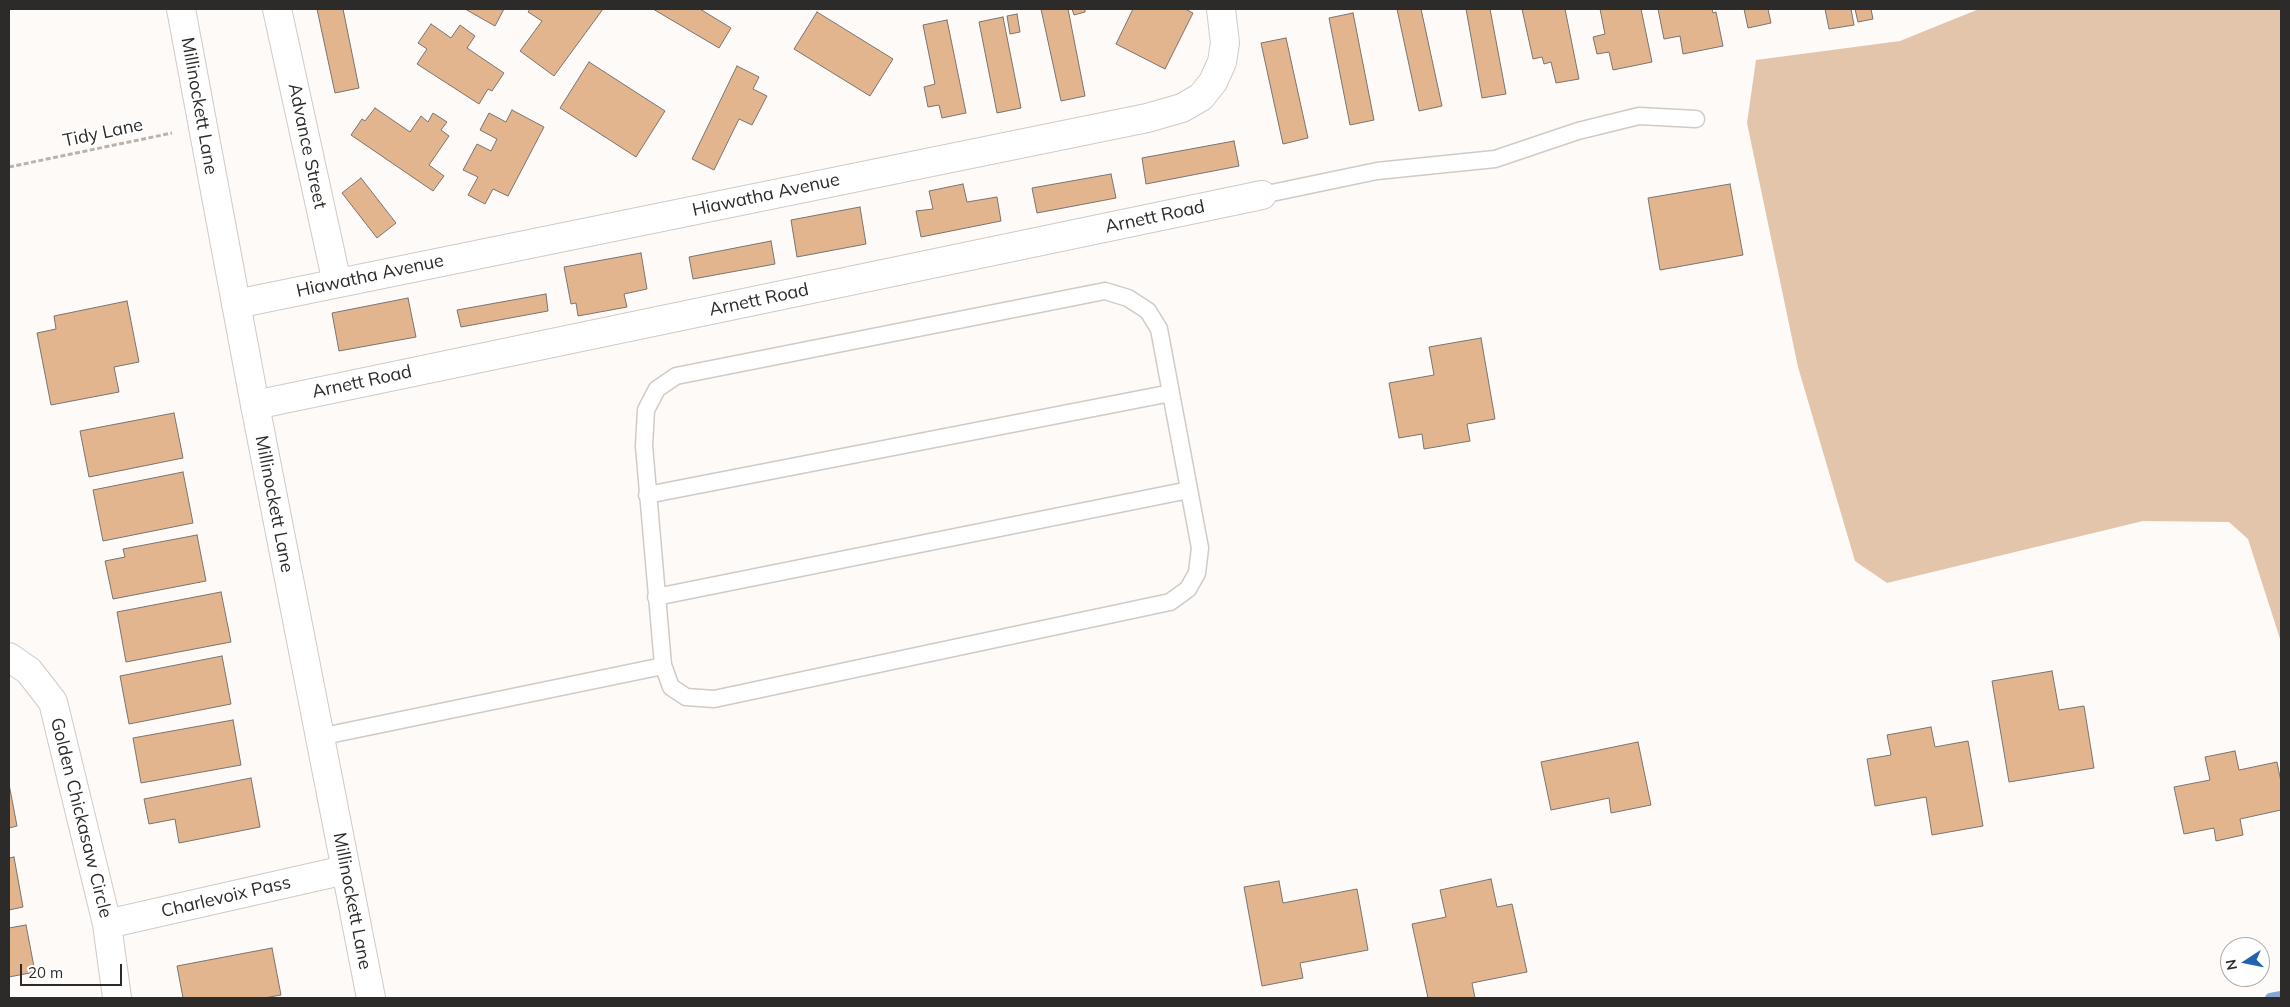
<!DOCTYPE html>
<html>
<head>
<meta charset="utf-8">
<style>
  body { margin:0 }
  #map { position:relative; width:2290px; height:1007px; overflow:hidden; background:#fefaf7; font-family:Mulish,sans-serif }
  canvas { display:block }
  .frame { position:absolute; inset:0; border:10px solid #2d2b29; pointer-events:none }
  .north { position:absolute; left:2220px; top:937px; width:50px; height:50px; box-sizing:border-box; background:#fff; border:1px solid #abaaa9; border-radius:50%; rotate:259deg; font-size:14px; font-weight:700; line-height:20px; text-align:center; color:#2d2b29 }
  .north::after { content:''; display:block; margin:auto; width:18px; height:22px; background:#2162b3; clip-path:polygon(50% 0,100% 100%,50% 72%,0 100%) }
  .scale { position:absolute; left:20px; top:964px; width:102px; height:22px; box-sizing:border-box; border:2px solid #2d2b29; border-top:0; padding-left:6px; font-size:15px; line-height:18px; white-space:nowrap; color:#2d2b29; -webkit-text-stroke:4px #fff; paint-order:stroke }
</style>
</head>
<body>
<div id="map">
<canvas width="2290" height="1007"></canvas>
<div class="frame"></div>
<div class="north">N</div>
<div class="scale">20 m</div>
</div>
<script>
const context = document.querySelector('canvas').getContext('2d');
context.lineJoin = 'round';
function paint(path, color) {
  context.fillStyle = color;
  context.fill(path, 'evenodd');
}
function toPath(rows) {
  const path = new Path2D();
  for (const r of rows) {
    path.moveTo(r[0], r[1]);
    for (let i = 2; i < r.length; i += 2) path.lineTo(r[i], r[i + 1]);
  }
  return path;
}
function trace(path, color, width, dash) {
  context.strokeStyle = color;
  context.lineWidth = width;
  context.lineCap = dash ? 'butt' : 'round';
  context.setLineDash(dash || []);
  context.stroke(path);
}
function write(font, color, halo, rows, align = 'center') {
  context.font = font + ' Mulish,sans-serif';
  context.lineWidth = 4;
  context.setLineDash([]);
  context.textBaseline = 'middle';
  context.strokeStyle = halo;
  context.fillStyle = color;
  for (const [text, x, y, turn = 0] of rows) {
    context.save();
    context.translate(x, y);
    context.rotate((+turn || 0) * Math.PI / 180);
    context.textAlign = isNaN(turn) ? turn : align;
    if (halo) context.strokeText(text, 0, 0);
    context.fillText(text, 0, 0);
    context.restore();
  }
}
paint(toPath([
  [1979,9,2281,9,2281,642,2248,539,2229,522,2143,521,1887,583,1855,561,1798,367,1747,123,1756,60,1900,41]
]), '#e3c5ab');
trace(toPath([
  [2270,998,2281,996]
]), '#87a7d3', 10);
const building = toPath([
  [317,9,343,9,359,88,335,93,317,9],
  [465,9,504,9,495,26,465,9],
  [530,9,603,9,554,76,520,51,542,21,528,12,530,9],
  [653,9,700,9,731,28,719,48,653,9],
  [1041,9,1068,9,1085,96,1061,101,1041,9],
  [1072,9,1085,9,1085,12,1074,15,1072,9],
  [1133,9,1185,9,1193,13,1165,69,1116,44,1133,9],
  [1397,9,1421,9,1442,106,1419,111,1397,9],
  [1466,9,1490,9,1506,94,1482,98,1466,9],
  [1522,9,1565,9,1579,79,1556,83,1551,62,1544,64,1542,57,1533,59,1522,9],
  [1600,9,1641,9,1652,62,1613,70,1609,52,1597,54,1593,37,1605,34,1600,9],
  [1658,9,1712,9,1713,13,1716,12,1723,46,1683,54,1680,36,1664,39,1658,9],
  [1744,9,1768,9,1771,23,1748,28,1744,9],
  [1825,9,1851,9,1854,25,1829,29,1825,9],
  [1855,9,1871,9,1873,19,1858,22,1855,9],
  [817,12,893,59,870,96,794,49,817,12],
  [1353,13,1374,120,1350,125,1329,18,1353,13],
  [1017,14,1020,32,1010,34,1007,16,1017,14],
  [1003,17,1021,108,997,113,979,22,1003,17],
  [947,20,966,113,942,118,939,105,928,107,924,87,935,84,923,25,947,20],
  [431,24,451,38,460,25,475,36,467,48,504,73,492,91,488,89,479,104,417,64,427,49,418,43,431,24],
  [1286,38,1308,138,1283,144,1261,43,1286,38],
  [589,62,665,111,636,157,560,108,589,62],
  [737,66,759,77,753,89,767,96,752,125,739,119,714,170,692,159,737,66],
  [375,108,410,132,421,116,428,122,433,113,447,122,441,130,449,136,429,165,444,176,433,191,351,135,362,119,365,121,375,108],
  [512,110,544,127,508,196,493,189,485,204,468,195,478,177,463,170,477,144,491,151,497,139,480,130,489,113,506,122,512,110],
  [1234,141,1239,166,1146,184,1142,158,1234,141],
  [1111,174,1116,198,1037,213,1032,188,1111,174],
  [361,178,396,223,377,238,342,193,361,178],
  [963,184,967,202,997,197,1001,221,921,237,916,211,933,209,929,191,963,184],
  [1730,184,1743,255,1660,270,1648,198,1730,184],
  [860,207,866,244,797,257,791,220,860,207],
  [771,241,775,264,693,279,689,257,771,241],
  [641,253,647,289,624,294,627,307,578,316,576,303,571,304,564,267,641,253],
  [546,294,548,311,461,327,457,310,546,294],
  [408,298,416,337,339,351,332,313,408,298],
  [127,301,139,362,114,367,119,392,51,405,37,333,56,329,54,316,127,301],
  [1481,338,1495,419,1467,424,1470,441,1424,449,1422,434,1399,438,1389,383,1434,375,1429,347,1481,338],
  [174,413,183,458,89,477,80,431,174,413],
  [183,472,193,523,103,541,93,490,183,472],
  [197,535,206,581,113,599,105,561,125,557,123,549,197,535],
  [221,592,231,642,126,662,117,612,221,592],
  [222,656,231,704,129,724,120,676,222,656],
  [2052,671,2059,710,2084,706,2094,768,2009,782,1992,681,2052,671],
  [233,720,241,765,141,783,133,738,233,720],
  [1931,727,1935,747,1968,741,1983,826,1932,835,1926,797,1875,806,1867,759,1891,755,1887,735,1931,727],
  [1638,742,1651,805,1611,813,1609,798,1551,810,1541,762,1638,742],
  [2235,751,2239,770,2277,762,2281,782,2281,810,2240,819,2243,835,2216,841,2214,828,2184,834,2174,787,2210,780,2205,757,2235,751],
  [251,778,260,827,179,843,175,819,149,824,144,799,251,778],
  [9,784,17,826,9,828,9,784],
  [14,857,23,907,9,910,9,858,14,857],
  [1491,879,1497,907,1512,904,1527,972,1472,983,1475,998,1428,998,1412,924,1446,917,1440,890,1491,879],
  [1279,881,1283,903,1357,889,1368,950,1300,963,1303,978,1262,986,1244,887,1279,881],
  [26,925,35,972,9,977,9,928,26,925],
  [272,948,281,995,264,998,183,998,177,966,272,948]
]);
paint(building, '#e2b58e');
trace(building, '#7a7470', 1);
const service = toPath([
  [1262,195,1377,171,1495,159,1578,131,1639,116,1696,119],
  [1105,291,1128,298,1148,311,1159,329,1200,548,1197,573,1188,589,1170,602,714,699,686,697,671,687,663,665,644,446,646,410,657,389,676,376,1105,291],
  [647,495,1171,393],
  [656,597,1189,490],
  [319,737,663,666]
]);
const minor = toPath([
  [277,9,337,283],
  [236,304,1147,118,1182,108,1201,97,1213,82,1222,62,1225,43,1221,9],
  [255,405,1262,195],
  [9,657,29,671,53,702,107,924,117,998],
  [107,924,345,870]
]);
const tertiary = toPath([
  [181,9,255,405,371,998]
]);
trace(service, '#d1cac5', 19);
trace(minor, '#d1cac5', 30);
trace(tertiary, '#d1cac5', 30);
trace(toPath([
  [9,167,172,133]
]), '#b7b4b1', 3, [5, 2.5]);
trace(service, '#fff', 16);
trace(minor, '#fff', 28);
trace(tertiary, '#fff', 28);
write('18px', '#2d2b29', '#fff', [
  ["Millinockett Lane",199,106,80],
  ["Tidy Lane",103,133,-12],
  ["Advance Street",307,146,78],
  ["Hiawatha Avenue",766,195,-12],
  ["Arnett Road",1155,217,-12],
  ["Hiawatha Avenue",370,276,-12],
  ["Arnett Road",759,300,-12],
  ["Arnett Road",362,382,-12],
  ["Millinockett Lane",274,504,79],
  ["Golden Chickasaw Circle",81,818,76],
  ["Charlevoix Pass",226,897,-13],
  ["Millinockett Lane",352,901,79]
]);
</script>
</body>
</html>
